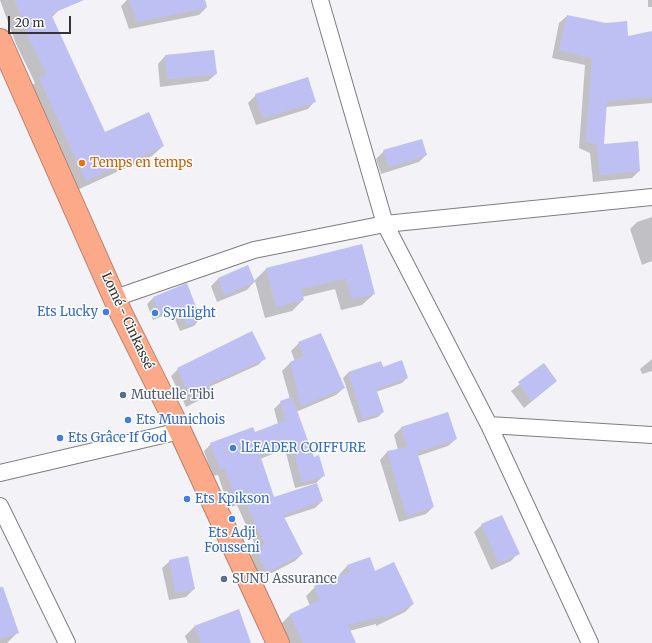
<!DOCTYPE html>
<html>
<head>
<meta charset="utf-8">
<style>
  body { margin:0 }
  #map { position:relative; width:652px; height:643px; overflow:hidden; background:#f2f2f7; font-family:Merriweather,serif }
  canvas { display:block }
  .scale { position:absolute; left:8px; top:16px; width:63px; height:18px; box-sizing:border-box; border:2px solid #343436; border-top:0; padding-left:5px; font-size:12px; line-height:14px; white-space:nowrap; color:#343436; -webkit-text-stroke:3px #fff; paint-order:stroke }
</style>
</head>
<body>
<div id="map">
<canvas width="652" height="643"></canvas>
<div class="scale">20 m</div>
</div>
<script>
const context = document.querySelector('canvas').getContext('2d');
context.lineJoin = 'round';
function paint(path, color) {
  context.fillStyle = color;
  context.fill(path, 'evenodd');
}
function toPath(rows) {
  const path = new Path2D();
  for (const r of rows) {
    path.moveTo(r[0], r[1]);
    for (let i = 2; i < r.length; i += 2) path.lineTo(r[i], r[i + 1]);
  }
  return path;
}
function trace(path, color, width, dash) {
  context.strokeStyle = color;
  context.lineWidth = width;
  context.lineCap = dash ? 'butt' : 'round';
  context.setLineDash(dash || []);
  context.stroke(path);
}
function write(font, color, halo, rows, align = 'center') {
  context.font = font + ' Merriweather,serif';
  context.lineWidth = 3;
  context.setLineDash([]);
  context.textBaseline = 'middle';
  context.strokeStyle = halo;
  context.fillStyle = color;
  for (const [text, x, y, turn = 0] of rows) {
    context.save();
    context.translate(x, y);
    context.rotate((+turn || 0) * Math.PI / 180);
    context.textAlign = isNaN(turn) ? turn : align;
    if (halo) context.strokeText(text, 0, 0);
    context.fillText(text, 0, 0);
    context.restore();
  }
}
paint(toPath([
  [0,0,54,0,58,11,51,18,105,133,163,146,152,156,75,191,29,89,35,83,16,44],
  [127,0,205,0,207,7,199,15,129,29,121,6],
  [648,0,652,0,652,7,648,7],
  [567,16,627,37,652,32,652,103,606,107,603,145,639,171,632,178,593,182,590,153,579,148,585,65,552,58,559,23],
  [165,56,216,74,208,81,160,87,158,64],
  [256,95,315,101,308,109,256,125,248,103],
  [384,151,426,155,419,162,381,174,376,159],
  [652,217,652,261,642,265,630,229,637,222],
  [361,245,374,294,362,305,341,310,335,289,302,297,303,300,292,311,265,318,255,281,247,290,217,302,211,286,219,278,254,281,266,269],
  [186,285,200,319,194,326,180,331,172,312,153,320,147,304,153,298],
  [299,343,344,388,336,395,296,412,313,458,323,476,316,483,295,488,285,449,260,459,273,499,322,501,315,508,284,518,302,554,295,561,260,579,249,557,257,549,237,505,229,508,218,475,213,476,204,451,211,444,255,433,278,424,274,409,281,402,290,399,282,371,290,363,295,361,291,351],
  [265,358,258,365,209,387,211,392,204,398,186,407,171,376,178,369],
  [652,359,652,371,642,374,640,369],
  [381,362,383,368,407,378,402,383,376,392,383,412,378,417,358,423,343,378,348,373],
  [544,365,556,381,524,408,511,391],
  [447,413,456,439,448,446,418,456,433,507,426,514,399,522,380,460,387,452,398,450,394,435,401,428],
  [482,525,518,553,511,561,491,570,474,532],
  [170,561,194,589,186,597,169,600,162,568],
  [347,566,374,572,413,604,405,612,376,626,376,624,349,631,354,643,290,643,281,624,290,615,310,606,306,596,315,587,340,577,339,575],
  [0,606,17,633,7,643,0,643],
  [195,626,250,643,188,643,185,636]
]), '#0003');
paint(toPath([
  [15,0,84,0,51,14,105,132,149,112,164,146,86,181,39,78,47,74,26,32,27,31],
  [129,0,205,0,206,8,137,22],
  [567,15,606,23,627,21,628,36,652,31,652,97,607,101,604,144,638,141,640,171,600,175,597,145,586,141,592,58,559,50],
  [214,50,217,74,168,79,165,55],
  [308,77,316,102,263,118,255,94],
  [422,139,427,155,389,167,383,150],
  [362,244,375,294,352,299,346,278,301,289,304,300,276,307,266,268],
  [248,265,255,282,225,295,218,278],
  [187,283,201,320,187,325,179,306,160,314,153,297],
  [252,331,266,359,208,384,212,392,193,401,177,368],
  [321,333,345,388,301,406,290,362,304,356,298,342],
  [402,360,408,378,376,389,384,412,363,419,348,372,381,361,383,367],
  [544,363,557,381,532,401,518,382],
  [292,397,314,457,319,455,325,476,302,482,292,443,260,455,274,497,317,483,323,501,283,515,303,554,267,572,255,549,265,544,244,499,236,501,225,468,220,470,210,443,253,427,255,432,286,420,280,401],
  [448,412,457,439,417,452,434,507,407,516,387,451,407,447,401,427],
  [502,515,520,554,499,563,481,524],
  [188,556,195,589,176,593,169,560],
  [370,557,375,571,394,562,414,604,385,618,384,616,348,625,356,643,303,643,290,614,320,600,314,586,350,572,347,565],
  [0,587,3,587,19,633,0,639],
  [239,609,251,643,201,643,194,626]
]), '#bec0f3');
const street = toPath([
  [320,0,385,224,489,425,590,643],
  [115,298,254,250,385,224,652,197],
  [489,425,652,435],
  [0,473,180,431],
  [0,506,67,643]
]);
const highway = toPath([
  [0,40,121,313,180,431,278,643]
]);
trace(street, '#7d7d82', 18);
trace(highway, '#b6806c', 24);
trace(street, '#fff', 16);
trace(highway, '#fca989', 22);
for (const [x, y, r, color] of [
  [82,163,4,"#e8710a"],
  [106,312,4,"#3f7fe0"],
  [155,313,4,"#3f7fe0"],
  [123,395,4,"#5c6f8a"],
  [128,420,4,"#3f7fe0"],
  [60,438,4,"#3f7fe0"],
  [233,448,4,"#3f7fe0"],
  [187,499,4,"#3f7fe0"],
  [232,519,4,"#3f7fe0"],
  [224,579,4,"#5c6f8a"]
]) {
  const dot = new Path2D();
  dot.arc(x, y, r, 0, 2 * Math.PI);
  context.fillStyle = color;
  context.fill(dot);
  trace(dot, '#fff', 1.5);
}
write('13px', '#c56008', '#fff', [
  ["Temps en temps",90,163]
], 'left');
write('13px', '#366cbe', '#fff', [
  ["Ets Lucky",98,312,"right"],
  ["Synlight",163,313],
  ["Ets Munichois",136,420],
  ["Ets Grâce If God",68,438],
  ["lLEADER COIFFURE",241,448],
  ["Ets Kpikson",195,499],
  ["Ets Adji",232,533,"center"],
  ["Fousseni",232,548,"center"]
], 'left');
write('13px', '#343436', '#fff', [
  ["Lomé - Cinkassé",127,321,65]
]);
write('13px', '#4e5e75', '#fff', [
  ["Mutuelle Tibi",131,395],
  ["SUNU Assurance",232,579]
], 'left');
</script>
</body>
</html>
